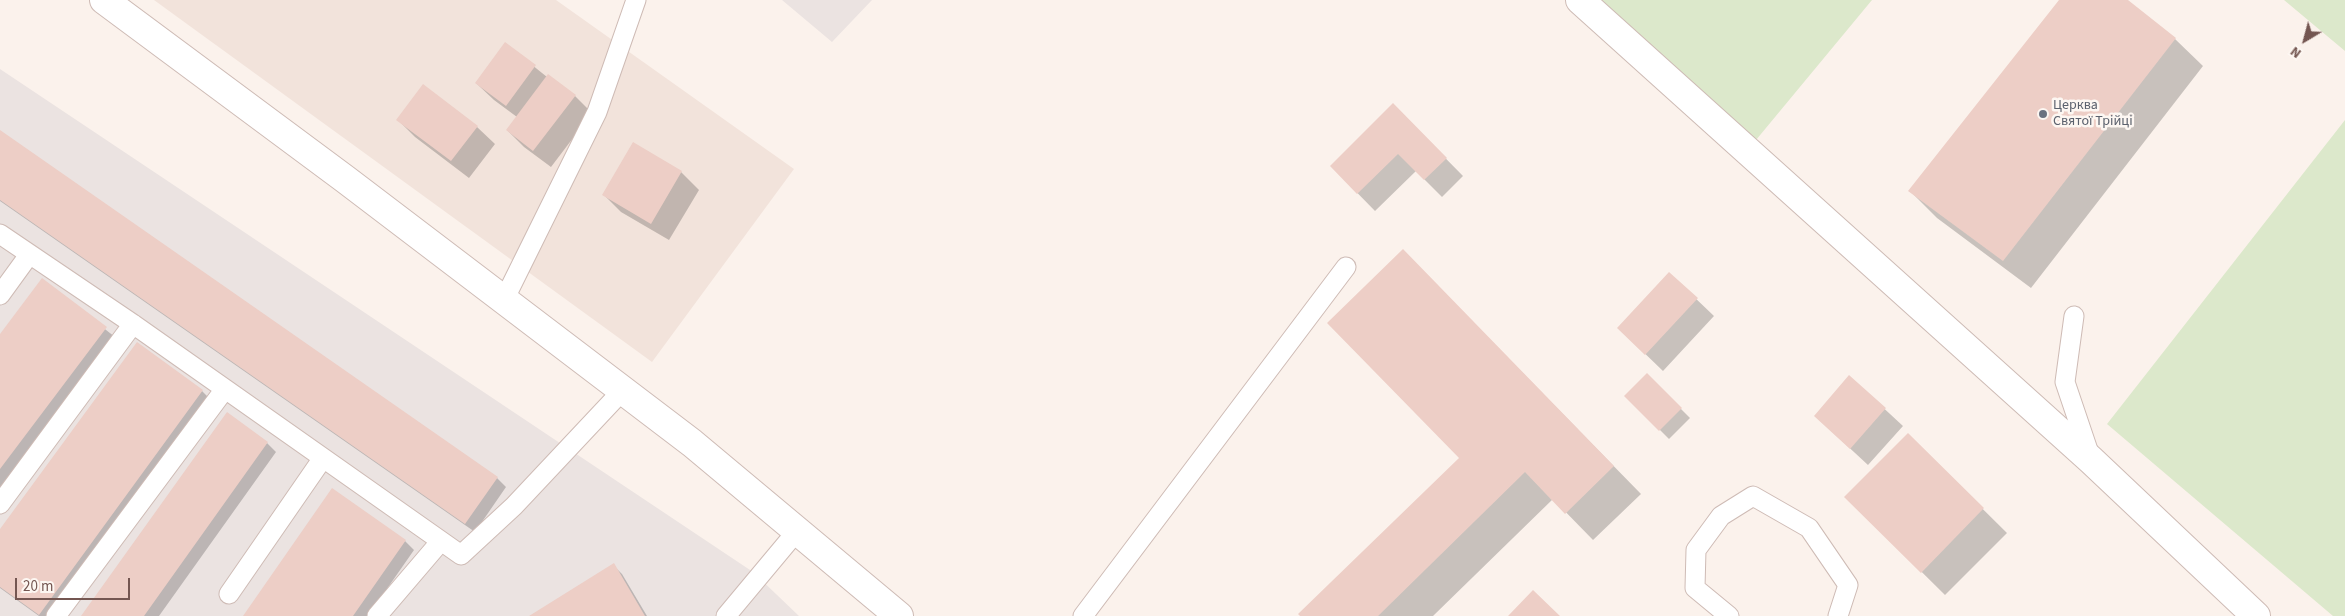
<!DOCTYPE html>
<html>
<head>
<meta charset="utf-8">
<style>
  body { margin:0 }
  #map { position:relative; width:2345px; height:616px; overflow:hidden; background:#fbf2ec; font-family:"Source Sans 3",sans-serif }
  canvas { display:block }
  .north { position:absolute; left:2280px; top:15px; width:50px; height:50px; -webkit-text-stroke:4px #fdf7f2; paint-order:stroke; rotate:217deg; font-size:14px; font-weight:700; line-height:20px; text-align:center; color:#745651 }
  .north::after { content:''; display:block; margin:auto; width:18px; height:22px; background:#745651; clip-path:polygon(50% 0,100% 100%,50% 72%,0 100%) }
  .scale { position:absolute; left:15px; top:578px; width:115px; height:22px; box-sizing:border-box; border:2px solid #745651; border-top:0; padding-left:6px; font-size:15px; line-height:18px; white-space:nowrap; color:#745651; -webkit-text-stroke:4px #fdf7f2; paint-order:stroke }
</style>
</head>
<body>
<div id="map">
<canvas width="2345" height="616"></canvas>
<div class="north">N</div>
<div class="scale">20 m</div>
</div>
<script>
const context = document.querySelector('canvas').getContext('2d');
context.lineJoin = 'round';
function paint(path, color) {
  context.fillStyle = color;
  context.fill(path, 'evenodd');
}
function toPath(rows) {
  const path = new Path2D();
  for (const r of rows) {
    path.moveTo(r[0], r[1]);
    for (let i = 2; i < r.length; i += 2) path.lineTo(r[i], r[i + 1]);
  }
  return path;
}
function trace(path, color, width, dash) {
  context.strokeStyle = color;
  context.lineWidth = width;
  context.lineCap = dash ? 'butt' : 'round';
  context.setLineDash(dash || []);
  context.stroke(path);
}
function write(font, color, halo, rows, align = 'center') {
  context.font = font + ' "Source Sans 3",sans-serif';
  context.lineWidth = 5;
  context.setLineDash([]);
  context.textBaseline = 'middle';
  context.strokeStyle = halo;
  context.fillStyle = color;
  for (const [text, x, y, turn = 0] of rows) {
    context.save();
    context.translate(x, y);
    context.rotate((+turn || 0) * Math.PI / 180);
    context.textAlign = isNaN(turn) ? turn : align;
    if (halo) context.strokeText(text, 0, 0);
    context.fillText(text, 0, 0);
    context.restore();
  }
}
paint(toPath([
  [154,0,556,0,794,169,652,362]
]), '#f2e3db');
paint(toPath([
  [782,0,872,0,832,42],
  [0,69,753,572,799,616,0,616]
]), '#ebe3e1');
paint(toPath([
  [1599,0,1872,0,1756,140],
  [2284,0,2345,0,2345,51],
  [2345,120,2345,616,2333,616,2107,424]
]), '#dce8cb');
paint(toPath([
  [2060,0,2126,0,2175,39,2203,66,2031,288,1937,218,1910,191],
  [506,44,547,77,575,96,592,113,551,167,524,147,507,130,517,117,494,100,476,83],
  [1393,105,1463,176,1442,197,1416,171,1375,211,1331,166],
  [398,120,477,127,495,144,469,178,415,137],
  [0,131,497,478,506,487,475,532,0,201],
  [633,144,681,172,699,190,669,240,621,212,604,195],
  [1669,273,1714,316,1663,371,1636,345],
  [1430,278,1641,494,1593,540,1553,499,1433,616,1301,616,1461,458],
  [42,280,115,337,0,490,0,336],
  [1647,375,1690,418,1669,439,1626,396],
  [1850,377,1903,426,1868,465,1815,416],
  [202,391,211,400,53,616,39,616,0,588,0,531],
  [1908,435,2007,533,1945,595,1846,497],
  [267,443,276,452,159,616,83,616],
  [405,541,414,550,368,616,245,616],
  [613,565,622,574,647,616,531,616]
]), '#0003');
paint(toPath([
  [2059,0,2128,0,2176,38,2003,261,1908,191],
  [505,42,536,65,506,106,475,83],
  [548,74,576,95,533,151,506,130],
  [423,84,478,126,451,161,396,120],
  [1393,103,1447,158,1424,180,1398,154,1357,194,1330,166],
  [0,130,498,477,465,524,0,200],
  [633,142,682,171,651,224,602,195],
  [1403,249,1614,466,1565,514,1525,472,1378,616,1300,616,1298,614,1459,458,1327,323],
  [1669,272,1698,298,1645,355,1617,328],
  [42,278,107,327,0,469,0,334],
  [137,342,203,390,39,615,0,587,0,529],
  [1647,373,1682,408,1659,431,1624,396],
  [1849,375,1886,408,1850,449,1814,416],
  [227,412,268,442,144,616,81,616],
  [1908,433,1984,508,1921,573,1844,497],
  [332,488,406,540,353,616,243,616],
  [614,563,645,616,529,616],
  [1533,590,1560,616,1508,616]
]), '#edcec6');
const service = toPath([
  [0,234,133,324,461,555,514,506,623,390],
  [0,295,29,255],
  [504,300,597,112,636,0],
  [2074,316,2065,382,2090,456],
  [0,504,133,324],
  [229,594,323,458],
  [56,616,225,389],
  [377,616,441,541],
  [726,616,797,531],
  [1083,616,1346,267],
  [1729,616,1695,588,1696,550,1721,516,1753,496,1809,528,1848,585,1838,616]
]);
const minor = toPath([
  [1580,0,2091,460,2256,616]
]);
const tertiary = toPath([
  [104,0,345,179,692,443,899,616]
]);
trace(service, '#cebbb5', 21);
trace(minor, '#cebbb5', 30);
trace(tertiary, '#cebbb5', 30);
trace(service, '#fff', 19);
trace(minor, '#fff', 28);
trace(tertiary, '#fff', 28);
for (const [x, y, r, color] of [
  [2043,114,5,"#6b7280"]
]) {
  const dot = new Path2D();
  dot.arc(x, y, r, 0, 2 * Math.PI);
  context.fillStyle = color;
  context.fill(dot);
  trace(dot, '#fdf7f2', 2);
}
write('14px', '#5b616d', '#fdf7f2', [
  ["Церква",2053,106],
  ["Святої Трійці",2053,122]
], 'left');
</script>
</body>
</html>
